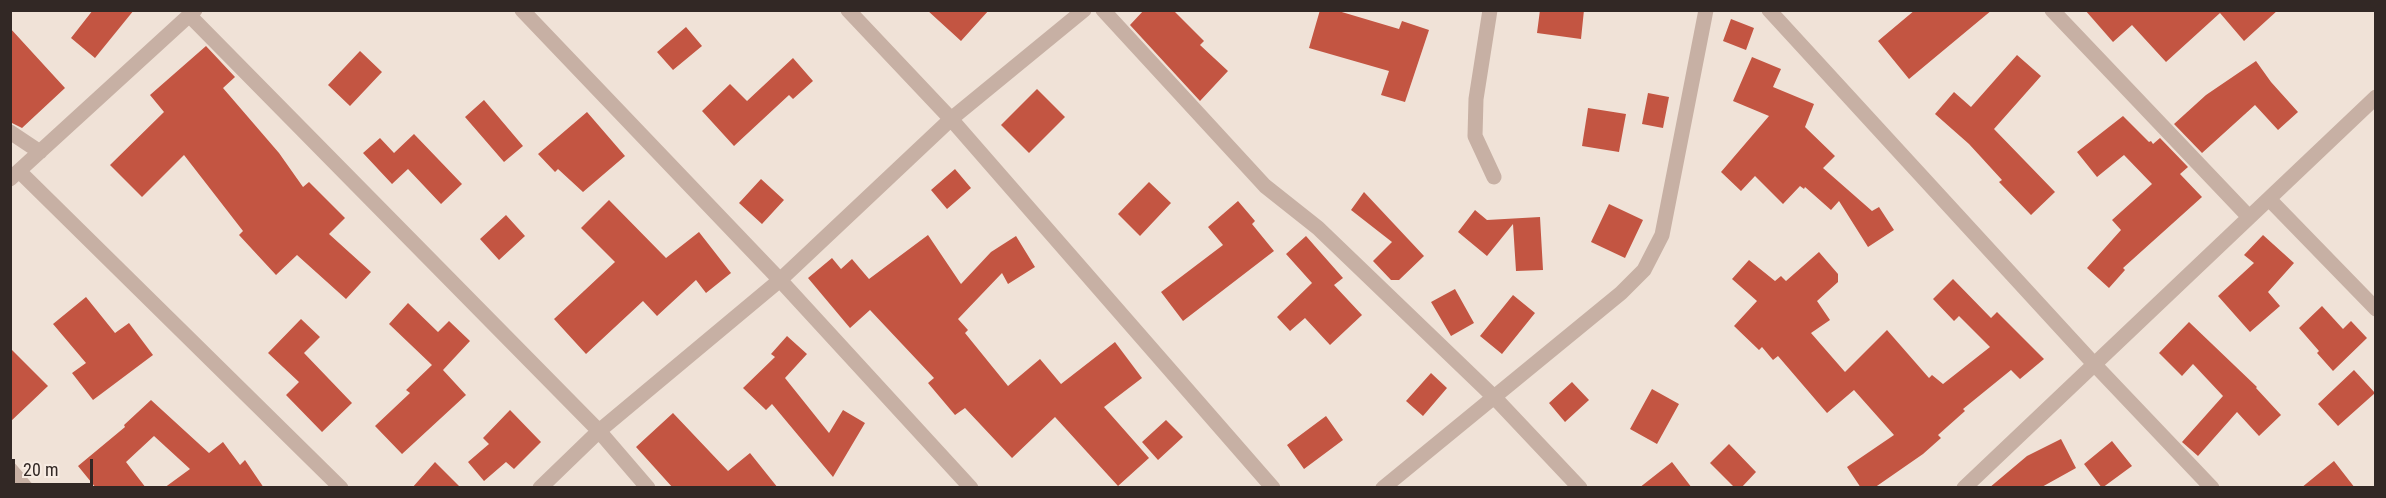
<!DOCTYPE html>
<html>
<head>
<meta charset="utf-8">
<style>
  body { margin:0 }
  #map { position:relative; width:2386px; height:498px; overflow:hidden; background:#f0e2d7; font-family:"Roboto Condensed",sans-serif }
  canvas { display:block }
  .frame { position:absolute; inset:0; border:12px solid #322825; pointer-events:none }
  .scale { position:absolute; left:12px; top:459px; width:81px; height:27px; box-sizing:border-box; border:3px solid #322825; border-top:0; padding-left:8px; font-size:18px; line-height:21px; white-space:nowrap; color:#322825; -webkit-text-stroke:4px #f8ece3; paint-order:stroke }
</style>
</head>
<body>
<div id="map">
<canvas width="2386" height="498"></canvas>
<div class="frame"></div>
<div class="scale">20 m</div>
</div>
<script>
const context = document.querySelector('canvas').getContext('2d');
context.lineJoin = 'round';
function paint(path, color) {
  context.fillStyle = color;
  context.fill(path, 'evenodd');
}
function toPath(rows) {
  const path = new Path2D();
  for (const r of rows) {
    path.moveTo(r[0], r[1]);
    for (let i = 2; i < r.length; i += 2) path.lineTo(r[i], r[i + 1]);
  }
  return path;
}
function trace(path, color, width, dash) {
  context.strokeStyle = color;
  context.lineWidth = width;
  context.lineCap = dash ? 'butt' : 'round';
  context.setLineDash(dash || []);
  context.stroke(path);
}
paint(toPath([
  [93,10,134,10,95,58,71,38],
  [927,10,989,10,961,41],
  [1144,10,1173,10,1204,41,1200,45,1228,71,1200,101,1130,25],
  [1320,10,1335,10,1399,29,1402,21,1429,30,1405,102,1381,95,1389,71,1309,48],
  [1540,10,1584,10,1581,39,1537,33],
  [1915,10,1992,10,1909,79,1878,41],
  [2085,10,2278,10,2244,41,2220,13,2166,62,2132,25,2113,42],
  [1731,19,1754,28,1746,50,1723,41],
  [686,27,702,46,673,70,657,52],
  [10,28,65,88,22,128,10,122],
  [206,46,235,77,223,88,279,153,303,187,309,182,345,218,329,234,371,272,346,299,297,255,276,275,239,235,243,231,184,155,142,197,110,165,164,112,150,95],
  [360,51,382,72,350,106,328,85],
  [2017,55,2041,76,1994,129,2055,192,2031,215,1999,182,2002,180,1969,144,1935,114,1954,92,1971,107],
  [1752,57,1781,69,1773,87,1814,104,1805,127,1835,156,1823,168,1872,211,1879,207,1894,230,1868,247,1839,201,1831,210,1805,187,1804,189,1800,186,1783,204,1755,176,1741,191,1721,172,1769,116,1733,101],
  [793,58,813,81,793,99,789,95,734,146,702,111,730,84,747,101],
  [2256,61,2271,82,2298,112,2278,130,2255,105,2202,153,2174,124,2206,95],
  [1037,89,1065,117,1029,153,1001,125],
  [1648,93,1669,97,1663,128,1642,124],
  [484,100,523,146,504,162,465,117],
  [1588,108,1626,114,1619,152,1582,146],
  [587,112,625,156,583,192,558,169,555,172,538,154],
  [2123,116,2149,142,2151,141,2153,144,2160,138,2188,167,2180,174,2202,197,2123,268,2125,270,2109,288,2087,268,2121,230,2112,220,2152,184,2124,155,2097,177,2077,152],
  [414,134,462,184,441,204,408,169,392,184,363,153,380,138,394,153],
  [955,169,971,188,947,209,931,190],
  [761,179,784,200,762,224,739,203],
  [1149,182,1171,203,1140,236,1118,214],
  [1364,192,1424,256,1399,280,1391,280,1373,261,1392,242,1351,210],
  [609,200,666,258,699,232,731,273,706,293,696,280,657,316,643,301,586,354,554,319,615,262,581,228],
  [1238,201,1255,221,1252,224,1274,251,1183,321,1161,292,1223,245,1208,227],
  [1609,204,1643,220,1625,258,1591,242],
  [1475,210,1487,220,1540,217,1543,270,1516,271,1513,224,1487,256,1458,232],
  [506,215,525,236,499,260,480,239],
  [928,235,961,284,991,252,1016,236,1035,267,1008,284,1002,273,958,319,968,330,965,333,1008,386,1040,359,1061,384,1115,342,1142,378,1104,407,1149,458,1118,486,1055,417,1012,458,965,408,955,415,928,383,934,378,870,310,850,328,808,278,832,258,841,269,852,259,869,279],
  [2263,235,2294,263,2268,292,2280,306,2250,332,2218,296,2254,263,2244,255],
  [1306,236,1343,278,1334,285,1362,315,1330,345,1305,318,1290,331,1277,317,1312,283,1286,254],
  [1819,252,1838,274,1838,282,1817,301,1830,320,1811,333,1845,372,1887,330,1929,378,1932,375,1943,384,1990,347,1959,316,1954,321,1933,299,1953,279,1991,318,1997,312,2044,359,2020,379,2011,370,1963,409,1965,411,1938,435,1941,438,1923,454,1874,488,1861,488,1847,467,1894,435,1854,390,1827,413,1778,356,1773,360,1762,347,1759,350,1734,326,1757,301,1732,279,1749,260,1775,281,1781,276,1786,281],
  [1455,289,1474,323,1451,336,1431,302],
  [1513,295,1535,313,1502,354,1480,336],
  [86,297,115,333,129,323,153,355,93,400,72,373,86,363,53,324],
  [408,303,438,332,449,321,470,341,443,370,466,395,402,454,375,426,410,393,406,390,432,365,389,324],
  [2322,306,2343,329,2351,321,2367,338,2333,371,2317,353,2319,351,2299,328],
  [301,319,320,337,304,353,352,403,322,432,286,395,299,382,268,353],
  [2189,322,2257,387,2256,388,2281,415,2259,436,2237,412,2198,456,2182,442,2223,396,2193,364,2182,376,2159,353],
  [787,336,807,354,785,378,829,433,843,410,865,423,833,477,772,404,766,410,743,388,775,357,771,354],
  [10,348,48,386,10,422],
  [2354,370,2375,393,2338,426,2318,404],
  [1431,373,1447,388,1423,416,1406,401],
  [1572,382,1589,400,1565,422,1549,403],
  [1652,389,1679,404,1657,444,1630,429],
  [151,400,209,453,223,442,240,465,245,460,264,488,164,488,190,469,154,436,126,462,146,488,96,488,78,466,125,427,124,425],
  [510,410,541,442,514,469,506,462,484,481,468,462,489,444,483,438],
  [673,413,728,471,750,453,778,488,673,488,636,447],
  [1326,416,1343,440,1304,469,1287,445],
  [1166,420,1183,437,1158,460,1142,442],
  [2061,439,2076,468,2040,488,1989,488,2027,456],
  [2112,441,2132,466,2102,488,2084,464],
  [1729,444,1756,472,1741,488,1735,488,1710,463],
  [2334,461,2355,488,2301,488],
  [435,462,461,488,412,488],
  [1672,462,1692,488,1639,488]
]), '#c35542');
trace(toPath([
  [522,10,780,280,971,488],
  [848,10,951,119,1273,488],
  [1103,10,1265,186,1318,228,1495,398,1580,488],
  [1490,10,1476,99,1475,136,1494,177],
  [1769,10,2094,364,2212,488],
  [2052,10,2249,217],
  [190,16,599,431,648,488],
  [10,132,40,152],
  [19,171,341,488],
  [10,179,195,10],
  [2269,199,2376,309],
  [10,469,26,488],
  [540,488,599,431,780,280,951,119,1084,10],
  [1383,488,1621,293,1644,270,1662,235,1706,10],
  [1964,488,2376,97]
]), '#c7b0a4', 15);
</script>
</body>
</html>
